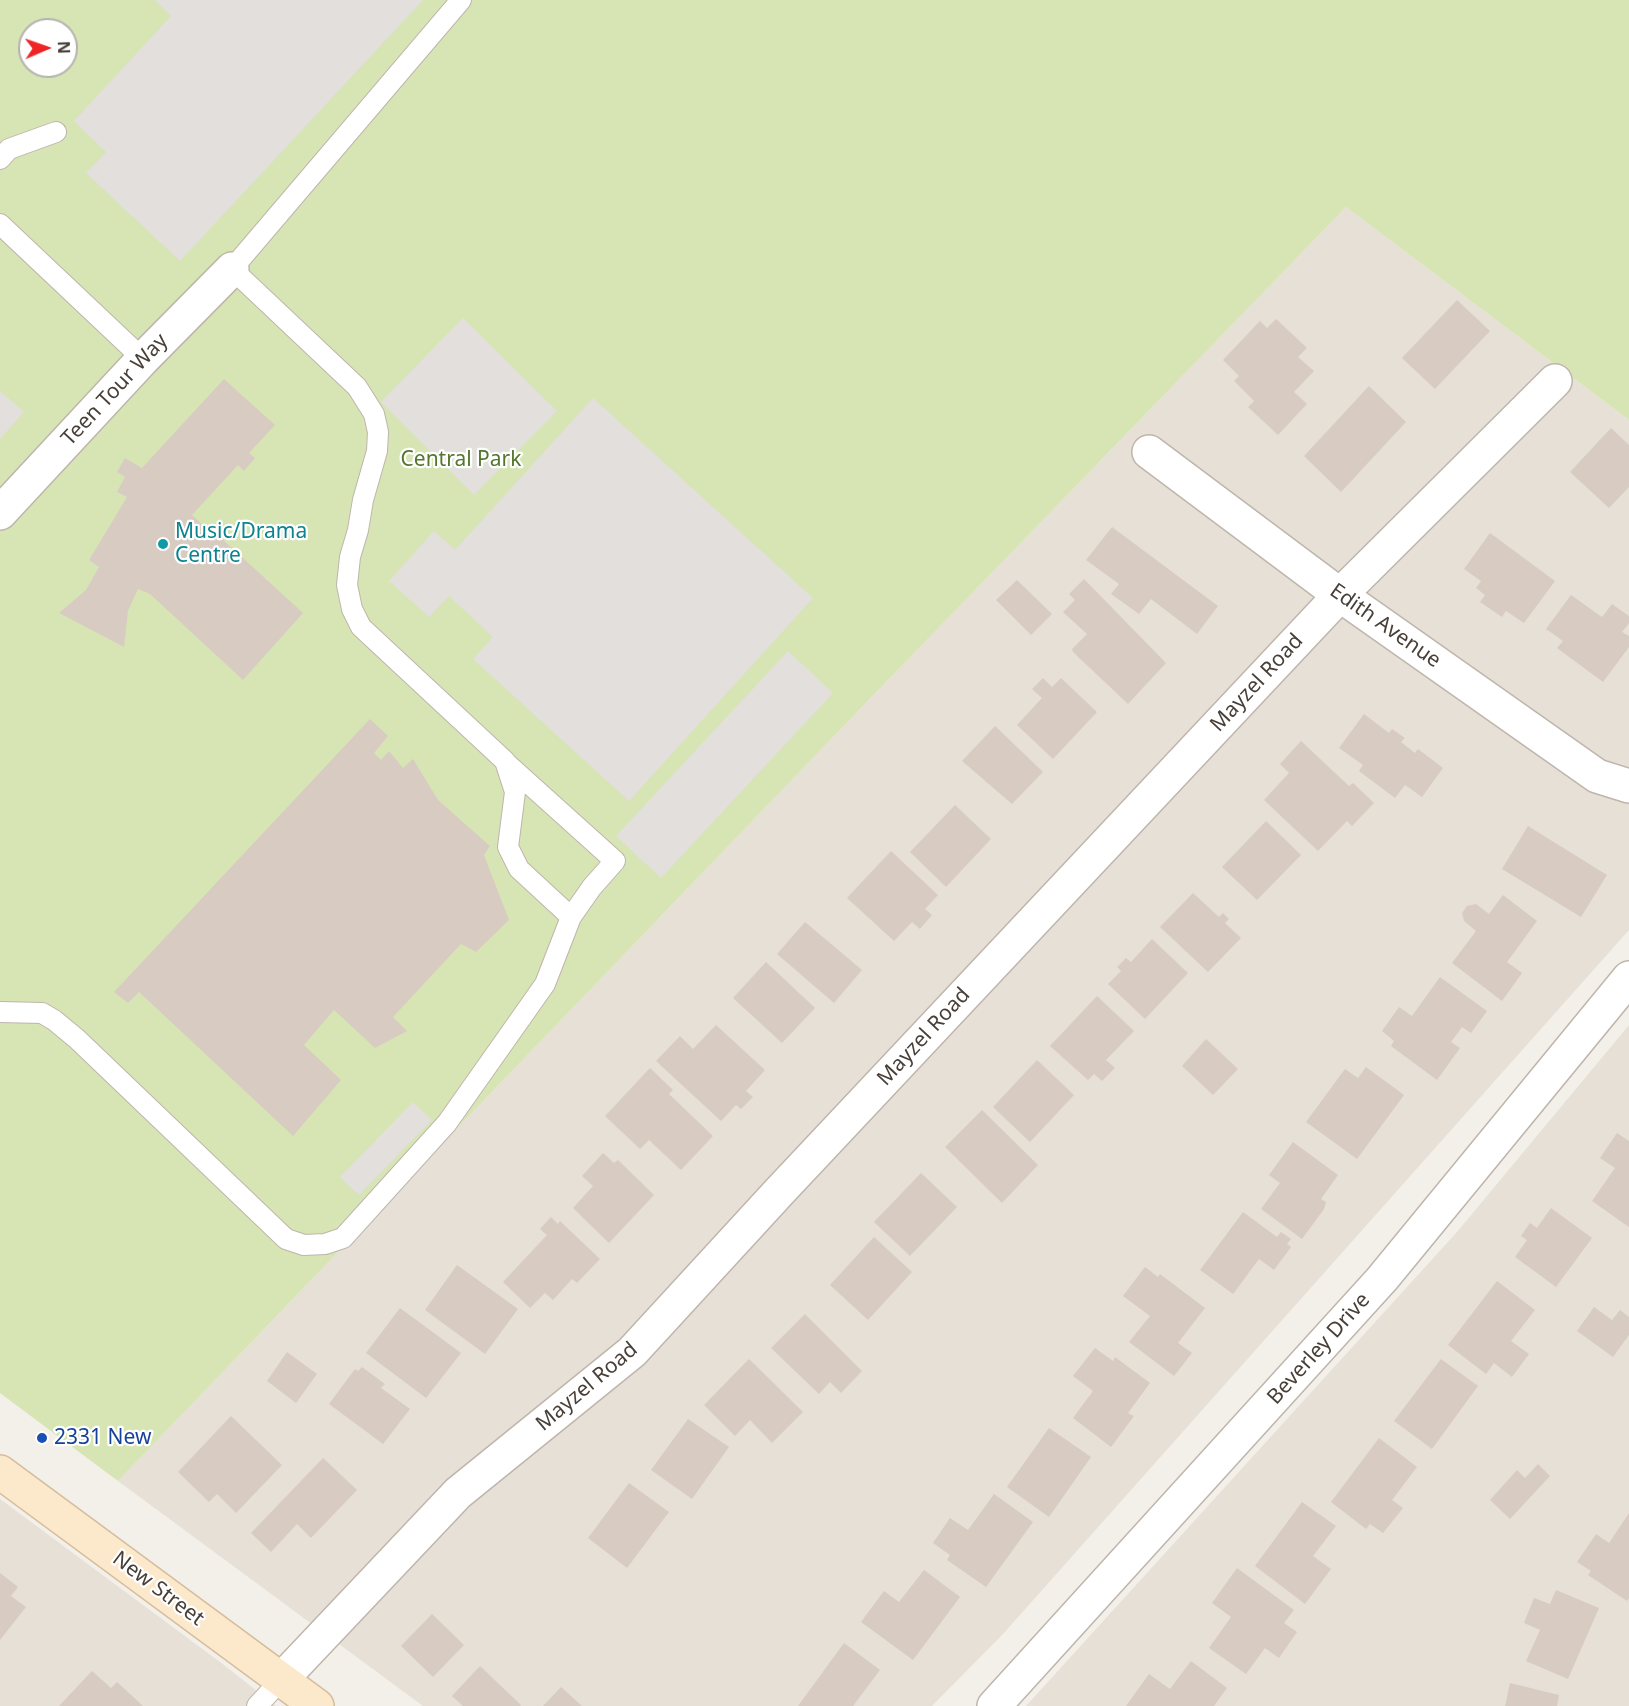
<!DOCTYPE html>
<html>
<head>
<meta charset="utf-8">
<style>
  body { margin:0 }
  #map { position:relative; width:1629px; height:1706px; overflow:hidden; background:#f3efe9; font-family:"Noto Sans",sans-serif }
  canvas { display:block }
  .north { position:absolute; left:18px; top:18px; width:60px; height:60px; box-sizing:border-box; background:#fff; border:2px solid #b5b2af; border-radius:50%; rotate:88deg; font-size:16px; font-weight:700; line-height:24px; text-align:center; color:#473f38 }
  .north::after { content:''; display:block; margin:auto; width:21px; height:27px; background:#ef2525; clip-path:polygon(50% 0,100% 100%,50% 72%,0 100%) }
</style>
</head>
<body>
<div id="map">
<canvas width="1629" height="1706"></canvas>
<div class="north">N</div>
</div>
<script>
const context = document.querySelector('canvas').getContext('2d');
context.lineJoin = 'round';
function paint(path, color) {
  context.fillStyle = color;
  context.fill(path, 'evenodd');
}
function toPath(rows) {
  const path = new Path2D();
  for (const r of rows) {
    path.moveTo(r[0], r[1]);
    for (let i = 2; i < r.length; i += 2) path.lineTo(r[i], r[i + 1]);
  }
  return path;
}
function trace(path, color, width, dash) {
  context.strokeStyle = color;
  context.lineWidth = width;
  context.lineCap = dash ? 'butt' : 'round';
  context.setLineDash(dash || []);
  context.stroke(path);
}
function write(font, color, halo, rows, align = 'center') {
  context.font = font + ' "Noto Sans",sans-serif';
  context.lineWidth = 4.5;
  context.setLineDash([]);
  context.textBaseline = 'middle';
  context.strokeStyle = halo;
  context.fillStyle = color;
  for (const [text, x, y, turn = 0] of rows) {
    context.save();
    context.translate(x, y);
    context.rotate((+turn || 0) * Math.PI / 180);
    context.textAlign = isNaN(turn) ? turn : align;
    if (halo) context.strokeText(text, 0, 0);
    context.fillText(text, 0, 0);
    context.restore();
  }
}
paint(toPath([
  [1346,207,1629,420,1629,930,1003,1634,932,1706,423,1706,118,1481,860,709],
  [1629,1025,1629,1706,1026,1706,1457,1232],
  [0,1499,224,1665,276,1706,0,1706]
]), '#e7e0d7');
paint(toPath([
  [0,0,1629,0,1629,420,1346,207,860,709,118,1481,0,1393],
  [30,30,66,30,66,66,30,66]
]), '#d7e5b4');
paint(toPath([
  [155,0,423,0,180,261,86,173,106,152,74,121,171,16],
  [463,318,557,411,474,495,381,402],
  [0,391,24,412,0,439],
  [593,398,813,598,629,801,473,659,493,637,449,596,429,617,389,581,434,531,455,550],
  [788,651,833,693,661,878,616,836],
  [413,1102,432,1120,359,1195,340,1177]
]), '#e2dfdd');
paint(toPath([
  [1457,300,1490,331,1435,389,1402,358],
  [1276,319,1307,348,1298,357,1314,371,1294,392,1307,404,1278,435,1248,407,1254,401,1234,381,1239,376,1223,360,1260,321,1267,328],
  [224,379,275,425,249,453,255,458,244,471,238,465,192,515,206,528,208,526,303,613,243,680,150,594,138,589,128,611,124,647,59,613,86,590,99,567,89,560,127,497,117,492,125,477,117,472,125,458,142,468],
  [1369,386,1406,422,1341,492,1304,456],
  [1611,428,1629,445,1629,487,1609,508,1570,472],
  [1112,527,1218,606,1197,634,1151,599,1139,614,1111,594,1119,584,1086,560],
  [1490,533,1555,581,1524,623,1506,611,1502,617,1480,602,1485,595,1476,588,1481,581,1464,569],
  [1084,579,1166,663,1128,704,1073,652,1072,649,1087,634,1063,612,1075,600,1069,594],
  [1017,580,1052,614,1031,635,996,600],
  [1571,595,1602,617,1612,604,1629,616,1629,623,1622,632,1629,636,1629,647,1603,682,1557,648,1563,641,1546,629],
  [1043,678,1052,687,1061,678,1097,712,1053,759,1017,725,1042,698,1032,689],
  [1364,714,1389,733,1392,729,1405,738,1401,742,1415,753,1418,749,1443,768,1422,797,1405,785,1395,798,1359,771,1363,765,1339,748],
  [370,719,388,736,374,753,381,760,389,751,403,768,413,759,438,800,490,846,484,855,509,920,476,952,461,944,393,1017,407,1031,375,1048,334,1010,304,1045,341,1080,293,1136,139,992,128,1003,114,992],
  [995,726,1043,772,1012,804,962,761],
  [1301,741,1349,786,1353,783,1374,803,1352,826,1347,821,1318,851,1264,800,1289,773,1280,764],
  [955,805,991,839,946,887,910,852],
  [1266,821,1301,855,1257,900,1222,867],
  [1528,826,1607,875,1581,917,1502,869],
  [891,851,938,895,925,909,932,915,920,929,912,922,894,941,847,898],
  [1193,893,1219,917,1223,913,1229,919,1225,923,1241,938,1208,972,1160,927],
  [1503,895,1537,921,1507,962,1522,973,1502,1001,1452,963,1476,931,1464,921,1462,913,1467,906,1476,904,1489,914],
  [805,922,862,970,834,1003,777,954],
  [1152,939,1188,973,1145,1019,1108,984,1121,971,1117,967,1126,958,1131,962],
  [766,962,815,1008,782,1043,733,998],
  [1440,977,1487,1011,1471,1033,1462,1027,1451,1042,1460,1048,1437,1080,1391,1046,1394,1041,1382,1031,1399,1007,1412,1016],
  [1097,996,1134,1031,1106,1060,1115,1068,1102,1081,1094,1074,1088,1080,1050,1046],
  [716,1025,765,1070,746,1091,753,1097,741,1109,736,1105,721,1121,656,1061,680,1036,693,1049],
  [1206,1039,1238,1069,1213,1095,1182,1066],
  [1037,1060,1074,1095,1030,1142,993,1107],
  [1366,1067,1404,1095,1357,1159,1306,1122,1345,1069,1358,1078],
  [650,1068,673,1090,669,1094,713,1136,681,1170,649,1140,640,1149,605,1116],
  [982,1110,1038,1165,1002,1203,945,1147],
  [1617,1133,1629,1141,1629,1227,1592,1201,1615,1168,1600,1158],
  [1293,1142,1338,1175,1321,1199,1326,1202,1324,1209,1302,1239,1261,1209,1280,1183,1269,1175],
  [603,1153,614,1163,618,1160,654,1195,609,1243,573,1208,593,1186,582,1176],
  [921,1173,957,1207,910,1256,874,1222],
  [1551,1208,1592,1238,1556,1287,1515,1257,1527,1240,1521,1236,1530,1223,1537,1228],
  [1243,1212,1277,1237,1281,1232,1291,1239,1287,1244,1291,1247,1274,1270,1259,1259,1233,1294,1200,1270],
  [551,1217,558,1224,560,1221,600,1259,577,1283,572,1279,553,1300,545,1293,530,1308,503,1282,547,1235,540,1229],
  [874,1237,912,1272,868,1320,830,1285],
  [457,1265,518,1309,485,1354,425,1310],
  [1145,1267,1158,1277,1160,1274,1205,1308,1178,1343,1192,1353,1174,1376,1129,1342,1150,1316,1123,1296],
  [1497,1281,1535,1310,1511,1341,1529,1354,1512,1377,1494,1363,1486,1374,1448,1345],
  [1594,1307,1612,1320,1620,1310,1629,1317,1629,1335,1613,1357,1577,1331],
  [400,1308,461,1353,426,1398,366,1353],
  [805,1314,862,1371,841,1393,830,1382,819,1394,771,1348],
  [1095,1348,1113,1361,1115,1357,1150,1383,1128,1413,1134,1416,1111,1447,1073,1418,1093,1391,1073,1376],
  [287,1352,317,1374,296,1403,267,1381],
  [749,1359,803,1412,772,1443,750,1420,735,1436,704,1405],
  [1441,1359,1478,1386,1432,1449,1394,1421],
  [362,1367,385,1384,381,1388,410,1409,383,1444,329,1404,355,1369,358,1371],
  [231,1416,282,1465,236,1513,217,1494,209,1502,178,1472],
  [688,1419,729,1447,692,1499,651,1470],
  [1049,1428,1091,1457,1049,1517,1007,1487],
  [1379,1438,1417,1467,1392,1500,1403,1508,1383,1533,1370,1524,1366,1529,1331,1502],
  [323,1458,357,1490,311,1538,297,1524,271,1552,251,1533],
  [1538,1464,1550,1476,1510,1519,1490,1500,1517,1470,1525,1478],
  [629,1483,669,1512,627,1568,588,1538],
  [994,1494,1033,1522,986,1587,947,1560,950,1555,933,1543,950,1518,968,1530],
  [1302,1502,1336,1526,1313,1556,1331,1569,1305,1604,1255,1566],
  [1629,1513,1629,1598,1627,1601,1588,1575,1591,1571,1577,1562,1596,1534,1609,1543],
  [1237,1568,1294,1610,1284,1623,1297,1632,1279,1658,1265,1648,1246,1674,1209,1648,1231,1617,1212,1603],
  [924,1570,960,1597,913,1660,861,1622,884,1591,899,1602],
  [0,1573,18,1587,11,1596,26,1607,0,1640],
  [1556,1590,1599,1608,1568,1679,1526,1661,1540,1630,1524,1623,1534,1598,1550,1604],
  [432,1614,464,1645,433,1677,401,1646],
  [844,1643,880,1670,853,1706,798,1706],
  [1191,1661,1227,1688,1214,1706,1126,1706,1149,1674,1170,1689],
  [480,1666,521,1705,520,1706,463,1706,452,1696],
  [92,1671,111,1688,117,1682,143,1706,59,1706],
  [1510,1683,1559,1695,1557,1706,1505,1706],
  [561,1687,582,1706,543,1706]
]), '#d8ccc2');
const service = toPath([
  [461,0,232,269,357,387,374,414,378,432,377,451,363,500,358,530,350,557,347,585,352,609,361,627,505,761,515,792,508,847,519,869,571,917],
  [0,159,9,149,56,132],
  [0,224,143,359],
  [0,1012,42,1013,54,1020,77,1039,286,1239,304,1245,325,1244,343,1238,447,1123,545,984,571,917,592,887,615,861,505,762],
  [257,1706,281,1680]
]);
const minor = toPath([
  [1149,452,1340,595,1597,776,1629,786],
  [0,513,143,359,232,269],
  [281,1680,458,1493,632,1352,779,1192,1340,595,1555,381],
  [994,1706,1382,1279,1629,978]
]);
const secondary = toPath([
  [0,1472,317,1706]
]);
trace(service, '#bfb5ac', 22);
trace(minor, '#bfb5ac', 36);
trace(secondary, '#d4bd9d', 36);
trace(service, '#fff', 20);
trace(minor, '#fff', 33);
trace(secondary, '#fce8cb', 33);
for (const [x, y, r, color] of [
  [163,544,6,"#0f9aa8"],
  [42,1438,6,"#1a4fb4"]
]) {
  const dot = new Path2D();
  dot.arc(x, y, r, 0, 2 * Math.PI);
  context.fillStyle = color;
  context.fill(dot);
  trace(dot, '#fff', 2);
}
write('21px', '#473f38', '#fff', [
  ["Teen Tour Way",115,390,-47],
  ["Edith Avenue",1385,626,35],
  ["Mayzel Road",1257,683,-47],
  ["Mayzel Road",924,1037,-47],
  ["Beverley Drive",1319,1349,-48],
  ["Mayzel Road",587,1387,-40],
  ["New Street",158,1589,37]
]);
write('21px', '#54762d', '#fff', [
  ["Central Park",461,460]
]);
write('21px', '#0d838f', '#fff', [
  ["Music/Drama",175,532],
  ["Centre",175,556]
], 'left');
write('21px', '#164399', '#fff', [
  ["2331 New",54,1438]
], 'left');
</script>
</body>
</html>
